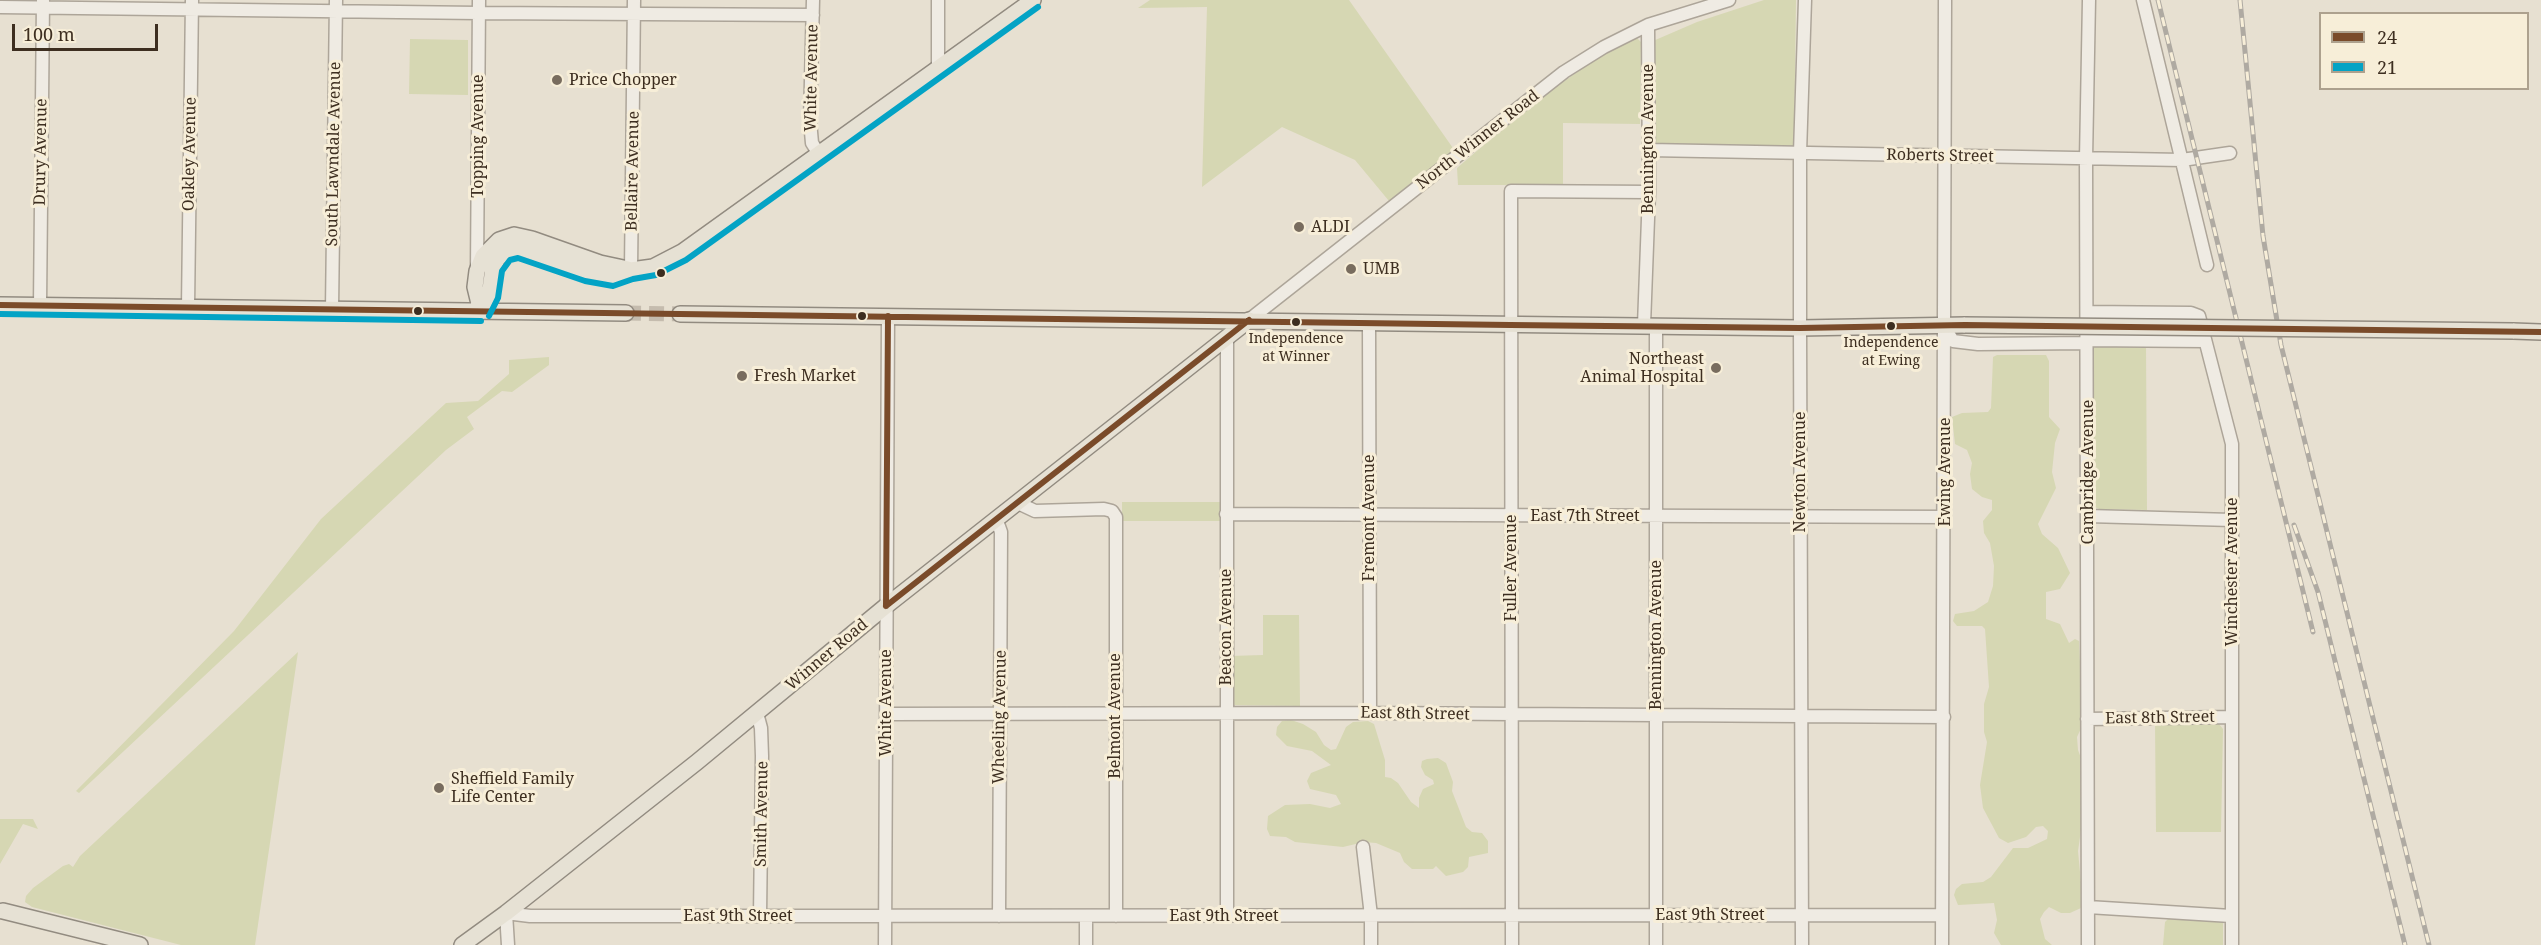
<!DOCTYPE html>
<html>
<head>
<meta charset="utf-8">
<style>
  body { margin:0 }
  #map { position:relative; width:2541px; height:945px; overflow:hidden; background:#e7e0d1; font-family:"Noto Serif",serif }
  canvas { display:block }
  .legend { position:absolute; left:2319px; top:12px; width:210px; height:78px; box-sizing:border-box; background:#f7eed8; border:2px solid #ada18e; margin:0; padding:8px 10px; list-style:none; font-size:18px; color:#3d2e20 }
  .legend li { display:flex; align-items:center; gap:12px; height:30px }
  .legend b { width:30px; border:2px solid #ada18e }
  .scale { position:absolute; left:12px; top:24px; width:146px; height:27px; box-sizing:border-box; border:3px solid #3d2e20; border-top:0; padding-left:8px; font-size:18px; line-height:21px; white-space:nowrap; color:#3d2e20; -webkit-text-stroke:4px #f7eed8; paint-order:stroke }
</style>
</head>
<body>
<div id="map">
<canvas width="2541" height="945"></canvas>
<ul class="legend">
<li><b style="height:8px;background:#7a4b2a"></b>24</li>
<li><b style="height:8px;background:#03a3c5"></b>21</li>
</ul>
<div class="scale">100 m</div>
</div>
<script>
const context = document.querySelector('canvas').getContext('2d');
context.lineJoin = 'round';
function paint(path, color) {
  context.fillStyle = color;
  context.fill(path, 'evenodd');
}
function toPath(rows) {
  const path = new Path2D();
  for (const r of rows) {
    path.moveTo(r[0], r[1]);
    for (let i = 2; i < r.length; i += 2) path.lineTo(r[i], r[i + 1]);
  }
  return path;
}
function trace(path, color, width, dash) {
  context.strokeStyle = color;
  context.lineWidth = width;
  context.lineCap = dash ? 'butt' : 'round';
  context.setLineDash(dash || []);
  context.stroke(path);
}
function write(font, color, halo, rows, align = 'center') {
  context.font = font + ' "Noto Serif",serif';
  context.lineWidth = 6;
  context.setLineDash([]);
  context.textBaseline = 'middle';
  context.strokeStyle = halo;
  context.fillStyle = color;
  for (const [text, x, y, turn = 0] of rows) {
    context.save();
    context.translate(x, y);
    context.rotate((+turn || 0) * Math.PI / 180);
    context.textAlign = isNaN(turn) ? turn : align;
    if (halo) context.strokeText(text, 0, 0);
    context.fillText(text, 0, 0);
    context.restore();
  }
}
paint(toPath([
  [1150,0,1349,0,1455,151,1389,201,1355,160,1282,127,1202,187,1207,7,1138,8],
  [1764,0,1796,0,1794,146,1653,144,1653,41,1697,22],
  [1636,37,1641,42,1640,124,1563,123,1563,185,1458,185,1457,168,1529,106,1597,58],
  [410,39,468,40,468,95,409,94],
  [2092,345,2146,345,2147,510,2099,509,2093,506,2092,501],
  [1997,355,2046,355,2049,361,2049,417,2060,429,2055,443,2052,472,2056,488,2038,524,2042,534,2058,548,2070,573,2060,589,2046,592,2046,619,2060,624,2069,643,2075,639,2079,641,2083,724,2077,737,2078,750,2081,758,2083,816,2078,851,2083,904,2081,908,2070,913,2061,913,2049,907,2044,912,2040,919,2045,939,2052,945,2001,945,1994,933,1997,920,1994,903,1958,905,1954,895,1956,889,1962,884,1983,882,1991,877,2013,848,2028,848,2047,839,2048,831,2043,826,2036,827,2026,837,2008,843,1999,838,1983,808,1980,785,1987,742,1984,732,1984,704,1989,687,1985,629,1982,626,1957,626,1953,621,1955,614,1974,611,1988,602,1993,586,1994,566,1990,543,1984,533,1983,521,1992,510,1992,500,1982,497,1972,489,1970,474,1972,463,1967,450,1955,444,1952,417,1962,413,1988,412,1991,408,1993,357],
  [549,357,549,365,512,392,502,391,467,417,474,429,446,450,79,793,76,791,234,631,321,519,446,403,478,401,509,374,509,360],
  [1122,502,1220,502,1220,521,1122,521],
  [1263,615,1299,615,1300,706,1232,705,1230,656,1263,655],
  [298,652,255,945,181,945,32,907,25,902,26,896,33,888,63,866,69,864,73,867,80,856],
  [1291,720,1303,724,1316,732,1324,745,1331,750,1336,749,1346,727,1353,722,1368,721,1374,724,1385,760,1385,777,1391,778,1398,783,1411,802,1419,808,1419,798,1423,789,1434,784,1433,780,1425,775,1421,767,1422,761,1427,759,1438,758,1446,763,1453,782,1452,791,1466,827,1472,832,1482,833,1488,841,1488,853,1469,857,1468,867,1463,872,1446,876,1436,866,1433,869,1412,869,1404,862,1400,853,1376,843,1364,842,1343,847,1295,842,1286,837,1270,836,1267,829,1268,816,1285,805,1310,804,1330,808,1341,804,1336,795,1310,789,1307,781,1311,773,1331,765,1312,751,1287,746,1276,735,1277,727,1282,721],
  [2155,724,2219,724,2223,729,2221,832,2156,832],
  [0,819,33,819,38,829,23,824,0,864],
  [2169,918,2223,921,2223,945,2163,945,2165,922]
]), '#d6d7b3');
trace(toPath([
  [626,313,680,314]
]), '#c5bcae', 15, [15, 8]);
const minor = toPath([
  [813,0,810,121,812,143,819,154],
  [2143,0,2207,265],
  [0,7,478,13,813,15],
  [938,68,938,0],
  [1649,150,2182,160,2230,153],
  [631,270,634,0],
  [477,271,479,0],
  [40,305,43,1],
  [188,307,192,0],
  [332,309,336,0],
  [2087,312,2191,313,2199,316,2232,444,2232,945],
  [1249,320,1564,72,1604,47,1648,25,1729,0],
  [1369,322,1370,713],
  [1644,325,1649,192,1648,25],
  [1656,326,1656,945],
  [1944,326,1953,341,1978,344,2087,343],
  [1227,338,1227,916],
  [2087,340,2205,341],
  [1018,503,1035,511,1104,509,1112,511,1116,517,1116,916],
  [1226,514,1945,517],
  [2088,516,2232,520],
  [996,518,1001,532,999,916],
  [757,713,761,728,762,756,760,916],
  [887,714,1370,713,1944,717],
  [2087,719,2232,717],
  [1363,847,1371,916,1371,945],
  [2088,907,2231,916],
  [508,945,506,913,530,916,1942,915],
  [885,945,888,316],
  [1086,945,1086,916],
  [1512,945,1511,191,1649,192],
  [1802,945,1800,328,1800,153,1805,0],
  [1942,945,1945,0],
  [2088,945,2086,159,2089,0]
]);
const major = toPath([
  [0,305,626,313],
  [481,312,489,296,493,268,498,258,506,252,518,249,588,272,613,277,631,270,653,267,682,252,1033,0],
  [481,312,475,287,477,271,483,256,499,240,514,235,532,239,600,263,628,269],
  [680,314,1800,328,1965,325],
  [2513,331,2541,332],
  [3,911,140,945],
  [462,945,506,913,697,762,886,606,1249,320]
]);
trace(minor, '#ada599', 15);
trace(major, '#928b80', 18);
trace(minor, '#efebe3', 12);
trace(major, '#e6e1d4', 15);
const rail = toPath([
  [2158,0,2313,632],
  [2240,0,2263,236,2281,345,2429,945],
  [2294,525,2318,592,2405,945]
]);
trace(rail, '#afaaa2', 5);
trace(rail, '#f7eed8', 3, [9]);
const majorBridge = toPath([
  [1965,325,2513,331]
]);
trace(majorBridge, '#928b80', 18, []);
trace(majorBridge, '#e6e1d4', 15);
trace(toPath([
  [0,305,1510,325,1800,328,1965,325,2541,332],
  [886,606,1249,320],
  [886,606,888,316]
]), '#7a4b2a', 6);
trace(toPath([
  [0,314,481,321],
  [489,316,498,298,502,271,510,260,518,258,585,281,613,286,633,279,656,275,686,260,1038,7]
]), '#03a3c5', 6);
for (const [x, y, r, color] of [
  [557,80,6,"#786c5e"],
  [1299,227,6,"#786c5e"],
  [1351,269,6,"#786c5e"],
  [661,273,5,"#3d2e20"],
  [418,311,5,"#3d2e20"],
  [862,316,5,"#3d2e20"],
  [1296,322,5,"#3d2e20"],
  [1891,326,5,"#3d2e20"],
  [1716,368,6,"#786c5e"],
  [742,376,6,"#786c5e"],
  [439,788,6,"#786c5e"]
]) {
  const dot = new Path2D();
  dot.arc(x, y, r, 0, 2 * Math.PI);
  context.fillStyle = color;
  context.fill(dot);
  trace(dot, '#f7eed8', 2);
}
write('14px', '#3d2e20', '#f7eed8', [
  ["Independence",1296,339],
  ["at Winner",1296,357],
  ["Independence",1891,343],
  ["at Ewing",1891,361]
]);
write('16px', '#3d2e20', '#f7eed8', [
  ["White Avenue",812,78,-89],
  ["Topping Avenue",478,136,-90],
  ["Bennington Avenue",1648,139,-90],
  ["North Winner Road",1478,140,-38],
  ["Drury Avenue",41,152,-89],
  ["Oakley Avenue",190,154,-89],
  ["South Lawndale Avenue",334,154,-89],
  ["Roberts Street",1940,156,1],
  ["Bellaire Avenue",633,171,-89],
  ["Newton Avenue",1800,472,-90],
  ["Ewing Avenue",1945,472,-90],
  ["Cambridge Avenue",2088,472,-90],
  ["East 7th Street",1585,516],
  ["Fremont Avenue",1369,518,-90],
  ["Fuller Avenue",1511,568,-90],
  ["Winchester Avenue",2232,572,-90],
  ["Beacon Avenue",1226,627,-90],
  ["Bennington Avenue",1656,635,-90],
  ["Winner Road",827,655,-40],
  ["White Avenue",886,703,-90],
  ["East 8th Street",1415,714,1],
  ["Belmont Avenue",1115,716,-90],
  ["Wheeling Avenue",1000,717,-89],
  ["East 8th Street",2160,718,-1],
  ["Smith Avenue",762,814,-89],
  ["East 9th Street",1710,915],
  ["East 9th Street",738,916],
  ["East 9th Street",1224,916]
]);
write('16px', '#3d2e20', '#f7eed8', [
  ["Price Chopper",569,80],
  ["ALDI",1311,227],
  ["UMB",1363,269],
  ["Northeast",1704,359,"right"],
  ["Animal Hospital",1704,377,"right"],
  ["Fresh Market",754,376],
  ["Sheffield Family",451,779],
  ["Life Center",451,797]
], 'left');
</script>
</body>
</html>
